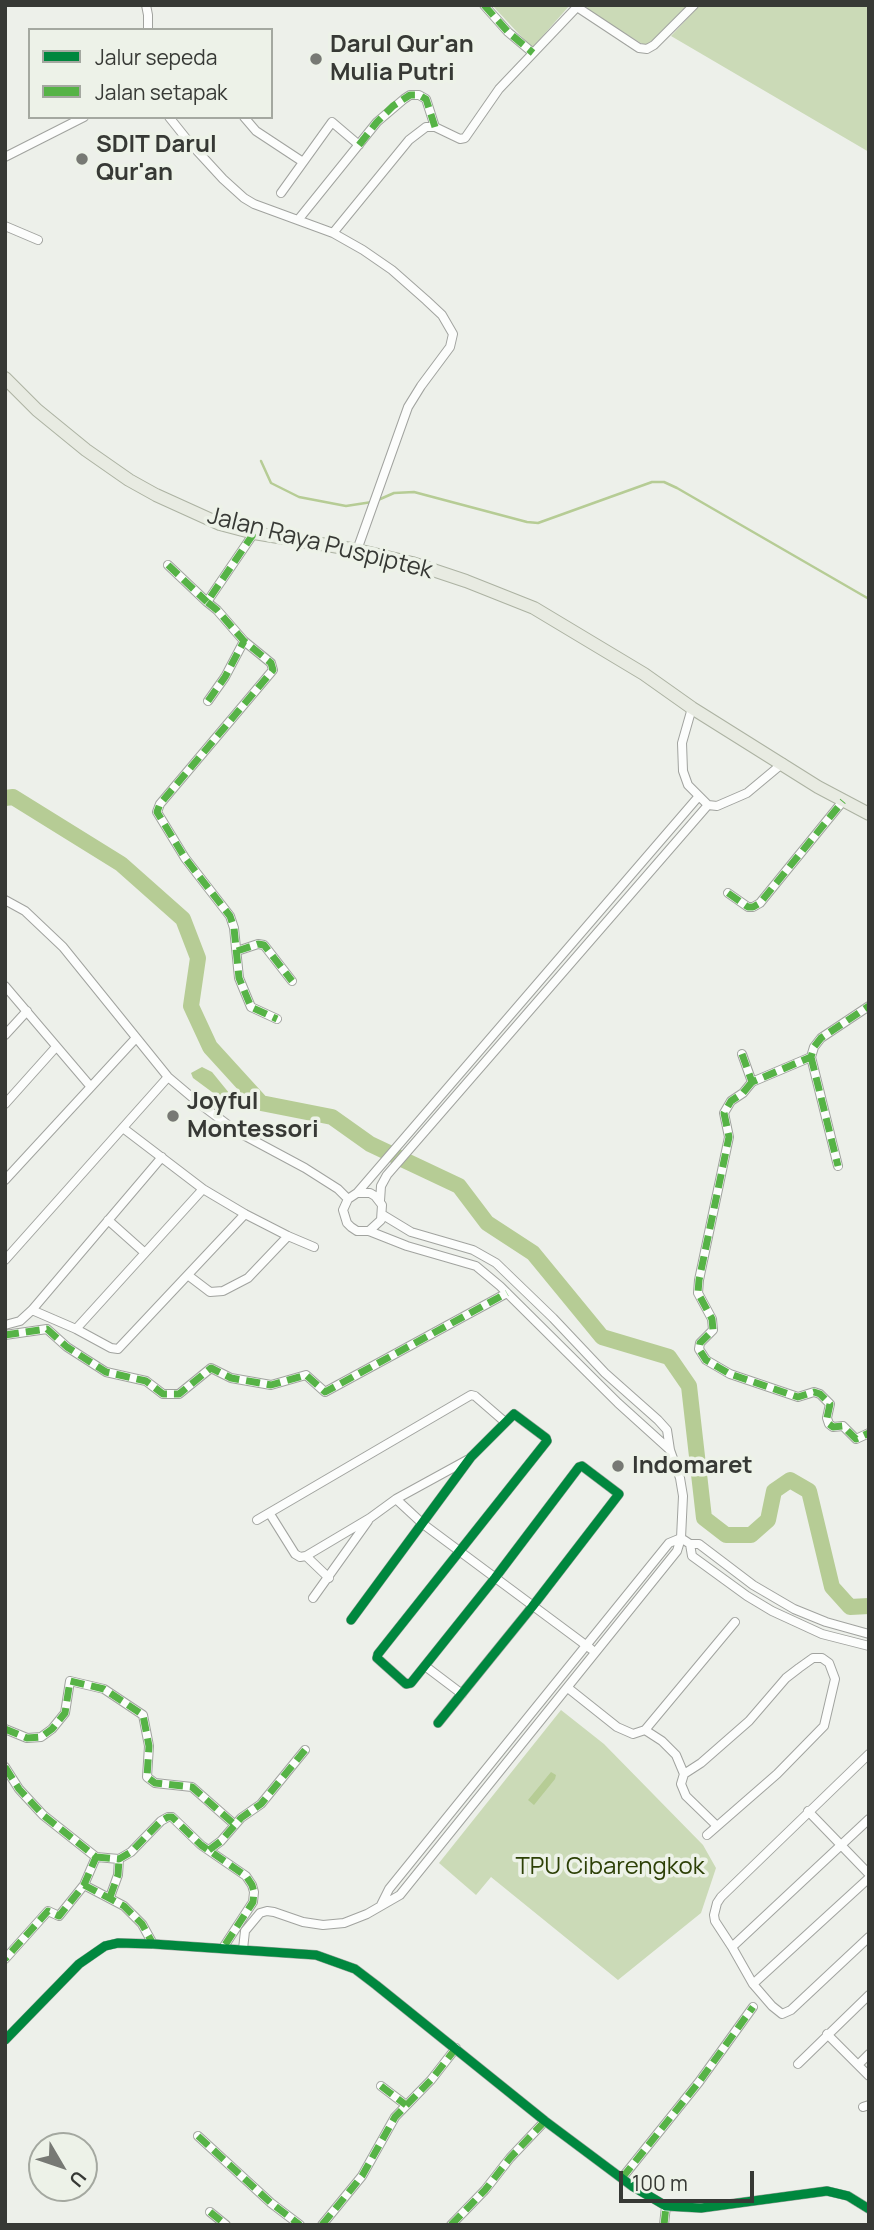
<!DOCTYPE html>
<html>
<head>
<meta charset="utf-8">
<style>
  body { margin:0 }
  #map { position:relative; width:874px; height:2230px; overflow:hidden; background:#edf0ea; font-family:Manrope,sans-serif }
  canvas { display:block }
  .frame { position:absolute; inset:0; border:7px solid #373935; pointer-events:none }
  .legend { position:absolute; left:28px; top:28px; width:245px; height:91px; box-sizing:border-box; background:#edf2e8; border:2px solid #a4a8a0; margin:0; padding:9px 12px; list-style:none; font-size:21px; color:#373935 }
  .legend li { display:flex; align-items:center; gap:14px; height:35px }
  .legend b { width:35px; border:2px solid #a4a8a0 }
  .north { position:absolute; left:28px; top:2132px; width:70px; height:70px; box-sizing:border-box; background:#edf2e8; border:2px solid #a4a8a0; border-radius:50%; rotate:129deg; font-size:19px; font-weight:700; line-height:28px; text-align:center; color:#373935 }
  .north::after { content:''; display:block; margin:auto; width:24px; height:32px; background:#777974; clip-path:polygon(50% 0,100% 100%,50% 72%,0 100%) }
  .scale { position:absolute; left:619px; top:2171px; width:135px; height:32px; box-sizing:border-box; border:4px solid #373935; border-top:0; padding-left:9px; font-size:21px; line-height:24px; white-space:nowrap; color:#373935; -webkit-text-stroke:5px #edf2e8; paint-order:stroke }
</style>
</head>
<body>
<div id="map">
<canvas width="874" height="2230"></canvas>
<div class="frame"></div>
<ul class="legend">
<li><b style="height:9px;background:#00873e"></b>Jalur sepeda</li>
<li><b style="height:9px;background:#56b346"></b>Jalan setapak</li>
</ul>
<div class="north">U</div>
<div class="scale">100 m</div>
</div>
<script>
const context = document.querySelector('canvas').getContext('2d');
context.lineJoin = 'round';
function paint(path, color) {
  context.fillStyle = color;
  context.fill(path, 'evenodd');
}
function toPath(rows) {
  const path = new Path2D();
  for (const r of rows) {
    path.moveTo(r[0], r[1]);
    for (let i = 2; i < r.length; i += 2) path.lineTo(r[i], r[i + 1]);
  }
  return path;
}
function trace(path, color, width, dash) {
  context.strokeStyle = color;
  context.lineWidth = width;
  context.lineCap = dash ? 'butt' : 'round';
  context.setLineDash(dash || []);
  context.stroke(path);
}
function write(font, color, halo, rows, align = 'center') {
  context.font = font + ' Manrope,sans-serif';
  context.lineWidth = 7;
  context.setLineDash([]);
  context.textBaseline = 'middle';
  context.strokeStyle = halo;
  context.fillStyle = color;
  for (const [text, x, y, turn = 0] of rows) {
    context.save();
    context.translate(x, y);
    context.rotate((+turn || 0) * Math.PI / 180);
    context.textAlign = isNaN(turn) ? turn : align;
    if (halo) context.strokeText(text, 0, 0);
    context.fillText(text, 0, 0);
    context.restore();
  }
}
paint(toPath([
  [492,5,570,5,532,48],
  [589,5,688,5,652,43,644,45,586,9],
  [700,5,869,5,869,152,671,36],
  [561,1710,604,1744,703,1845,716,1868,701,1913,618,1980,491,1877,476,1895,439,1863]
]), '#cbdab7');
paint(toPath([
  [202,1067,212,1072,238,1104,235,1109,193,1078,191,1073],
  [551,1772,556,1775,555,1779,534,1805,528,1800]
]), '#b6cc95');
trace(toPath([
  [261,461,271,483,299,497,346,506,372,502],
  [378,500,394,493,414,492,527,522,538,523,652,482,664,482,677,488,869,599]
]), '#b6cc95', 2.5);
trace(toPath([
  [5,798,13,797,121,864,183,919,198,958,191,1006,210,1047,261,1103,332,1117,370,1144,459,1186,487,1223,533,1253,602,1337,669,1357,689,1386,704,1518,726,1535,751,1535,768,1520,774,1491,790,1480,809,1491,832,1587,850,1607,869,1606]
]), '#b6cc95', 16);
const minor = toPath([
  [146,5,148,15,148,30],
  [484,5,508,32,533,53],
  [169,117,189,142,223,179,244,198,254,204,333,233,363,250,392,270,426,300,442,315,453,334,450,347,421,386,408,407,357,550],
  [244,117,256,131,303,162],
  [435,127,460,139,465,138,499,89,577,7,639,48,647,49,654,45,694,5],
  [5,157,84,117],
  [281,193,332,122,359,145],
  [298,220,377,122,404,99,410,95,419,95,426,99,435,127],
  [5,226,38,240],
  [333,233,409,140,426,127,435,127],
  [254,533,207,602,217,610,244,641,271,663,273,670,160,804,157,812,185,858,230,916,234,928,239,978,251,1007,277,1019],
  [168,565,207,602],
  [208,701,225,677,244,641],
  [692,708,682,743,683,771,688,785,708,805,717,806,747,793,783,763],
  [728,893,748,907,753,907,760,903,843,801],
  [5,900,25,911,63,947,168,1077,200,1104,236,1131,305,1168,338,1189,348,1199],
  [237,951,258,944,264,945,292,981],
  [5,986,91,1087],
  [5,1035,27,1011],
  [742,1054,752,1082,811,1057,814,1047,821,1038,869,1006],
  [811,1057,838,1166],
  [752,1082,743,1093,731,1101,724,1113,729,1137,699,1280,698,1293,712,1319,713,1330,700,1343,699,1349,706,1360,730,1374,798,1397,814,1392,820,1394,830,1404,827,1418,829,1424,833,1427,843,1426,856,1439,869,1433],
  [5,1104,56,1047],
  [123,1128,203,1189,245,1214,288,1236,314,1247],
  [5,1180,136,1038],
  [357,1193,699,796],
  [380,1201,381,1186,387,1175,708,805],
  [108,1220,145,1253],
  [369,1231,381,1220,382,1205,375,1196,370,1193,357,1193,348,1199,343,1210,347,1223,351,1227,357,1231,369,1231,407,1246,476,1266,500,1286,618,1403,670,1450],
  [5,1260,168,1077],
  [189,1276,210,1292,223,1291,248,1278,288,1236],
  [32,1310,76,1329,111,1348,118,1349,245,1214],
  [5,1325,20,1321,32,1310,162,1157],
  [76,1329,203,1189],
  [5,1335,47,1329,67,1347,106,1372,146,1381,163,1394,179,1394,211,1368,231,1378,271,1385,306,1375,325,1392,507,1293],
  [396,1499,423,1524,591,1649],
  [270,1514,295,1554,300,1557,306,1556,370,1518,396,1499,469,1459],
  [257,1520,471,1395,475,1396,505,1422],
  [681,1538,690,1544,699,1544,753,1585,794,1609,826,1622,869,1634],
  [690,1544,692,1556,747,1596,772,1611,822,1634,869,1646],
  [306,1556,329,1578],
  [313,1598,368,1521],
  [351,1620,471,1457,514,1414,546,1438,547,1441,378,1654,377,1658,406,1684,411,1683,495,1578,579,1467,582,1466,619,1494,532,1607,438,1723],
  [425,1666,462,1694],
  [568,1688,617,1727,633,1734,645,1730],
  [5,1729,27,1738,41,1737,52,1729,65,1713,70,1681,104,1689,143,1715,149,1746,147,1777,155,1783,192,1787,234,1824],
  [869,1754,721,1897,717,1903,714,1915,715,1921,732,1947,869,1819],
  [5,1767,19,1789,43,1815,96,1857,84,1885,59,1916,48,1911,5,1959],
  [684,1774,676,1755,662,1741,645,1730,735,1622],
  [808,1811,869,1874],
  [707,1835,777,1774,824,1726,835,1679,829,1663,822,1658,813,1658,799,1668,786,1678,749,1721,701,1763,684,1774,681,1784,686,1796,717,1826],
  [209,1850,221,1841,241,1818,261,1804,305,1750],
  [96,1857,119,1859,131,1852,161,1821,168,1817,172,1817,201,1845,246,1876,252,1885,254,1892,253,1902,223,1948],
  [84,1885,124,1906,142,1924,153,1944],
  [110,1897,118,1875,119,1859],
  [381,1905,389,1889,669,1543,681,1538],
  [732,1947,753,1984,772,2006,782,2014,791,2010,869,1937],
  [243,1949,245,1931,260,1913,267,1911,274,1912,303,1922,323,1925,344,1923,367,1914,400,1895,677,1551,681,1538,683,1496,680,1478,670,1450,667,1430,658,1420,605,1373,553,1318,496,1263,473,1250,411,1232,383,1215],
  [753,1984,869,1878],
  [827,2034,869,2076],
  [5,2040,79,1964,105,1946,118,1943,153,1944,316,1955,355,1969,376,1985,545,2121,632,2186,666,2206,701,2208,827,2191,848,2196,869,2209],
  [798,2064,869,1995],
  [858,2065,869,2054],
  [381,2086,406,2105],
  [863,2107,869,2105],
  [198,2136,271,2203,300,2225],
  [622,2178,699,2082,753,2007],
  [210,2212,226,2225],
  [322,2225,362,2176,395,2117,431,2080,456,2048],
  [451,2225,485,2190,510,2158,545,2121],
  [664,2225,666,2206]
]);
const primary = toPath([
  [5,378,37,410,86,450,129,480,156,495,220,524,254,533,357,550,412,563,466,581,534,608,644,674,692,708,818,787,869,814]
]);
trace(minor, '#a1a39f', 10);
trace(primary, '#acb2a2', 14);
trace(minor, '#fcfdfc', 8);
trace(primary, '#e8ebe2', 12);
trace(toPath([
  [484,5,508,32,533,53],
  [359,145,377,122,393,106,410,95,419,95,426,99,435,127],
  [254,533,207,602,217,610,244,641,271,663,273,670,160,804,157,812,185,858,230,916,234,928,239,978,251,1007,277,1019],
  [168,565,207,602],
  [208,701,225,677,244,641],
  [728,893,748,907,753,907,760,903,843,801],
  [237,951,258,944,264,945,292,981],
  [742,1054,752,1082,811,1057,814,1047,821,1038,869,1006],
  [811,1057,838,1166],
  [752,1082,743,1093,731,1101,724,1113,729,1137,699,1280,698,1293,712,1319,713,1330,700,1343,699,1349,706,1360,730,1374,798,1397,814,1392,820,1394,830,1404,827,1418,829,1424,833,1427,843,1426,856,1439,869,1433],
  [5,1335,47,1329,67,1347,106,1372,146,1381,163,1394,179,1394,211,1368,231,1378,271,1385,306,1375,325,1392,507,1293],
  [5,1729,27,1738,41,1737,52,1729,65,1713,70,1681,104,1689,143,1715,149,1746,147,1777,155,1783,192,1787,234,1824],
  [5,1767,19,1789,43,1815,96,1857,84,1885,59,1916,48,1911,5,1959],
  [209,1850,221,1841,241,1818,261,1804,305,1750],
  [96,1857,119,1859,131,1852,161,1821,168,1817,172,1817,201,1845,246,1876,252,1885,254,1892,253,1902,223,1948],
  [84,1885,124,1906,142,1924,153,1944],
  [110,1897,118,1875,119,1859],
  [381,2086,406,2105],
  [198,2136,271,2203,300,2225],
  [622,2178,699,2082,753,2007],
  [210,2212,226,2225],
  [322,2225,362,2176,395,2117,431,2080,456,2048],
  [451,2225,485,2190,510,2158,545,2121],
  [664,2225,666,2206]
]), '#56b346', 7, [14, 7]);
trace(toPath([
  [351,1620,471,1457,514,1414,546,1438,547,1441,378,1654,377,1658,406,1684,411,1683,495,1578,579,1467,582,1466,619,1494,532,1607,438,1723],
  [5,2040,79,1964,105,1946,118,1943,153,1944,316,1955,355,1969,376,1985,545,2121,632,2186,666,2206,701,2208,827,2191,848,2196,869,2209]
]), '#00873e', 9);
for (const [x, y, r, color] of [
  [316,59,7,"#777974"],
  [82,159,7,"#777974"],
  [173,1116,7,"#777974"],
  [618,1466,7,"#777974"]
]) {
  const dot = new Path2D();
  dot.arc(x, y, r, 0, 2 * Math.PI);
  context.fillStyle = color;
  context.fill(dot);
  trace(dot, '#edf2e8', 2.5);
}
write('bold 24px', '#373935', '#edf2e8', [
  ["Darul Qur'an",330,45],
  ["Mulia Putri",330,73],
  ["SDIT Darul",96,145],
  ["Qur'an",96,173],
  ["Joyful",187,1102],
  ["Montessori",187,1130],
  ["Indomaret",632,1466]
], 'left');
write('24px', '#373935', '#edf2e8', [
  ["Jalan Raya Puspiptek",320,544,14]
]);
write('24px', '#2d4006', '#edf2e8', [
  ["TPU Cibarengkok",610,1867]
]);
</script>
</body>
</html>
